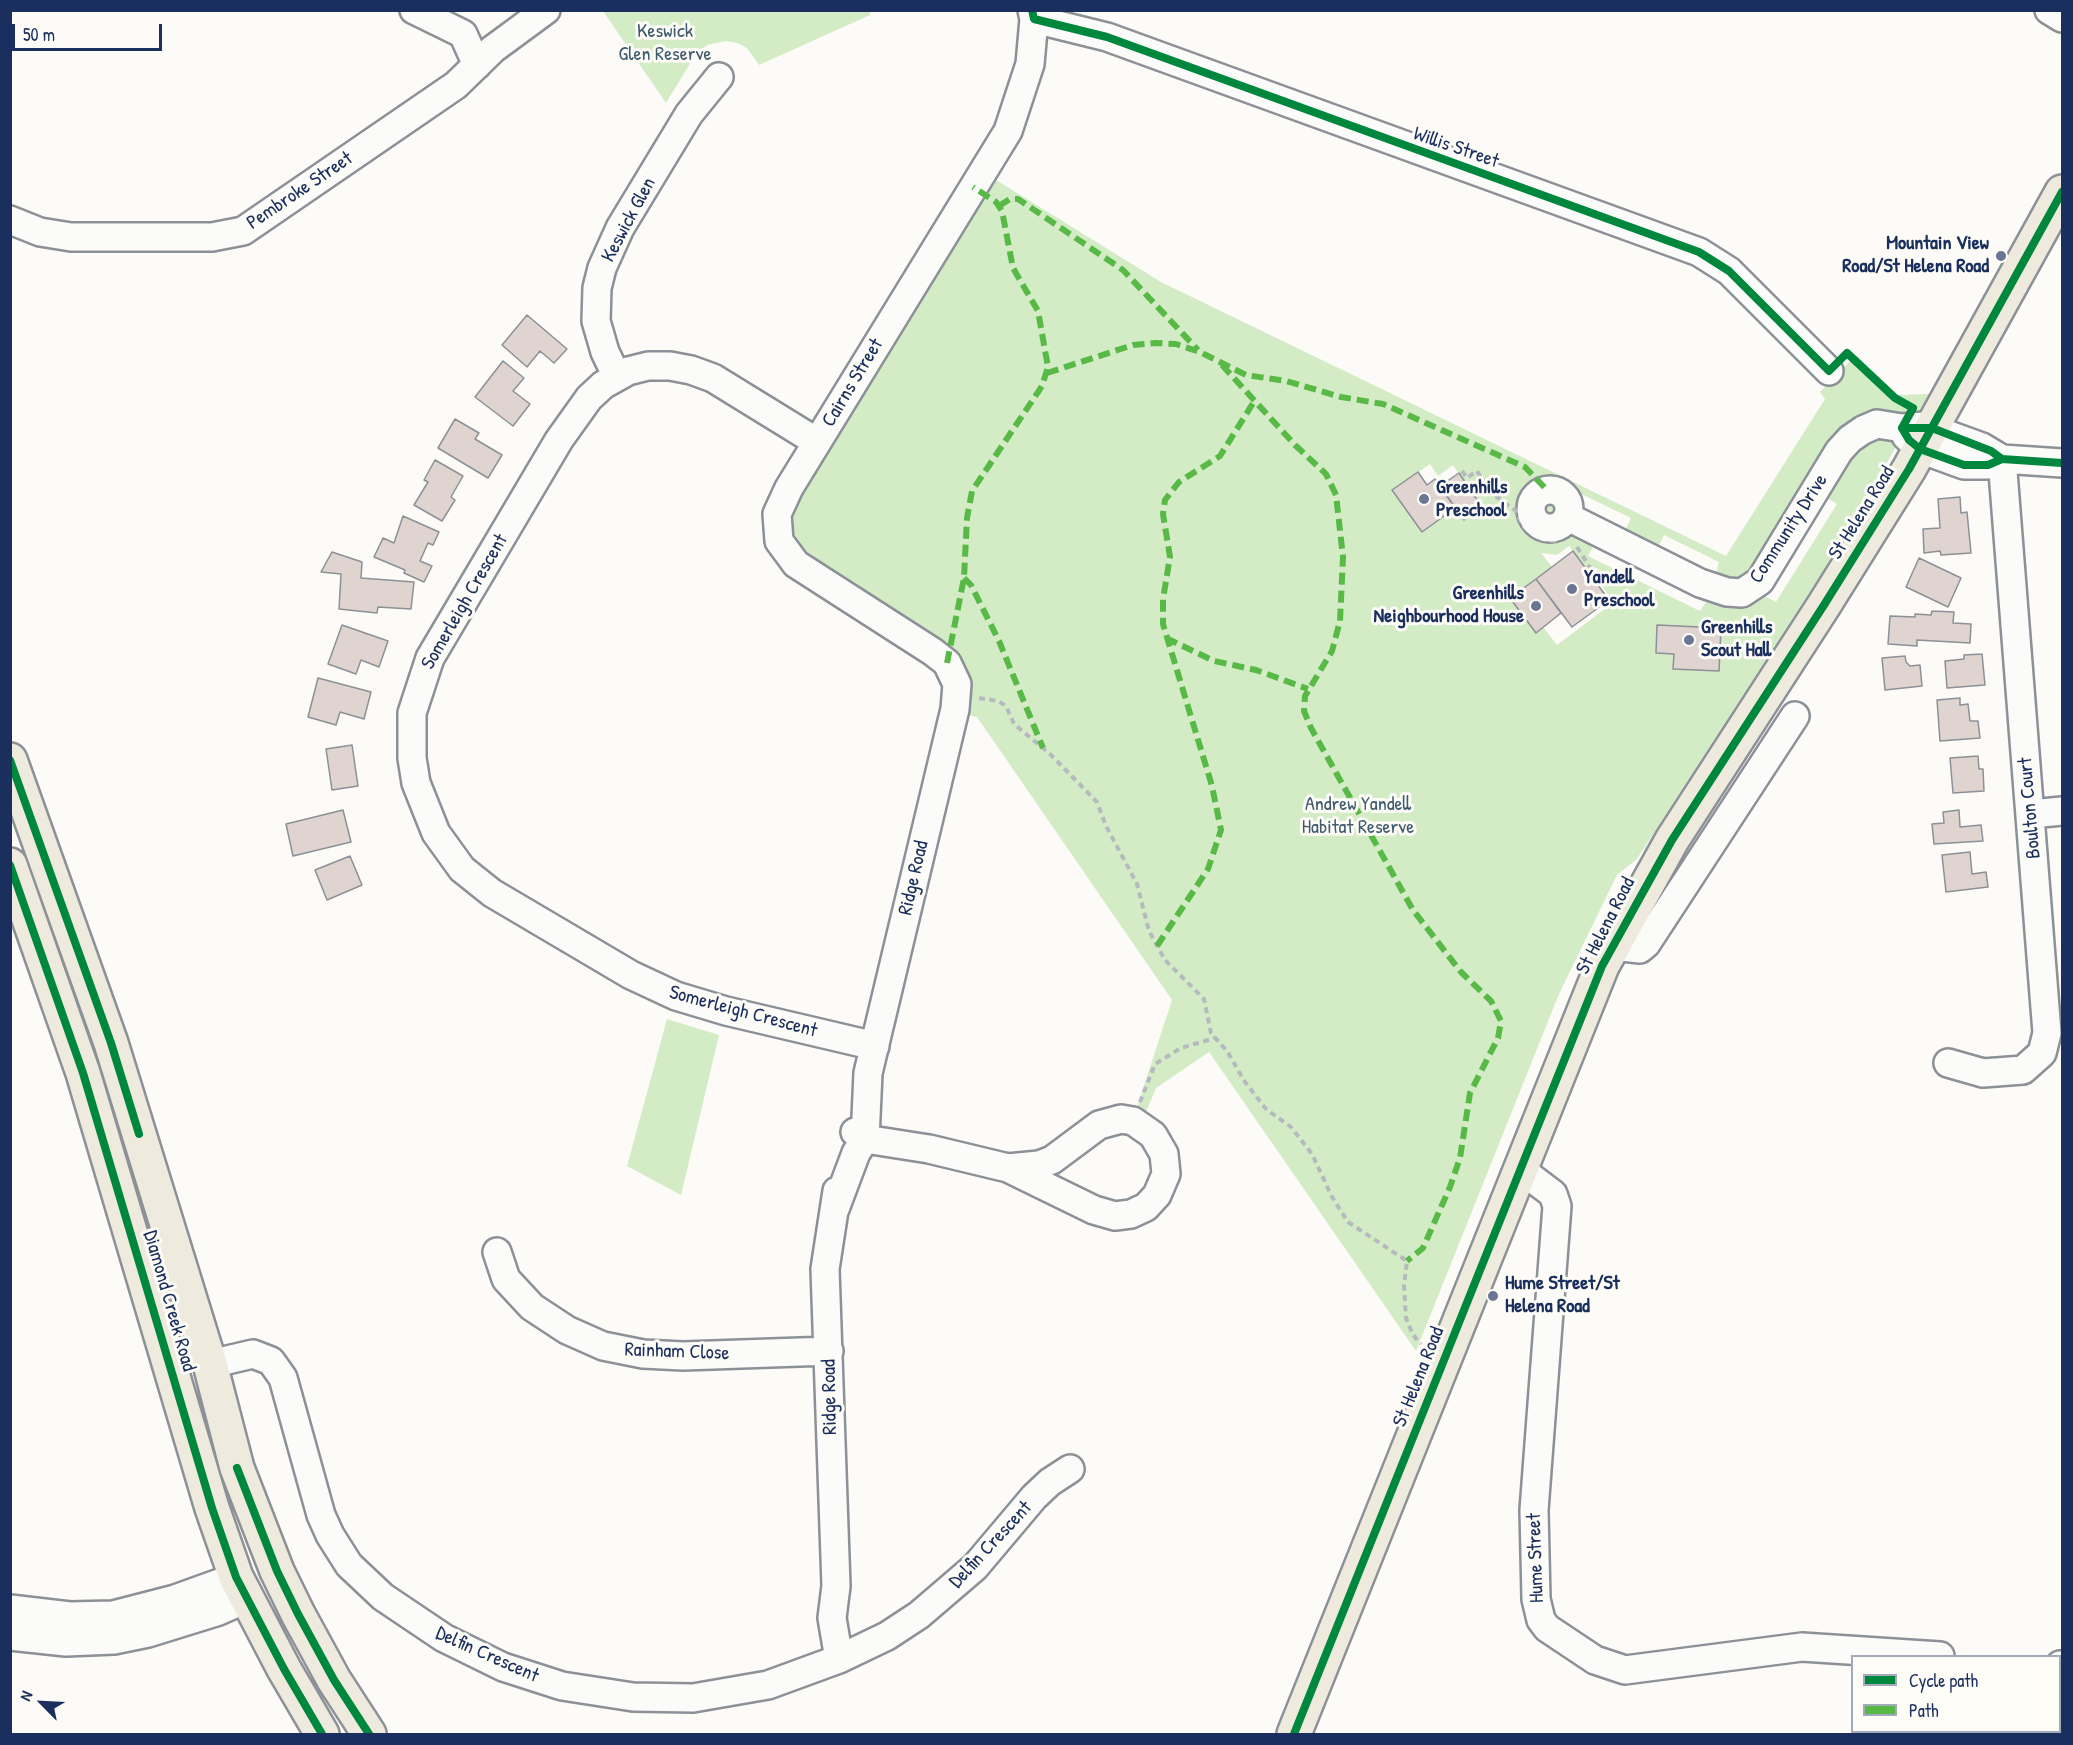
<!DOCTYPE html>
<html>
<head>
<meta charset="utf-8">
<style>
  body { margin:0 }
  #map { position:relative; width:2073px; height:1745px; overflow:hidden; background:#fcfbf8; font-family:"Patrick Hand",sans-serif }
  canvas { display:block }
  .frame { position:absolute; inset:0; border:12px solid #1b2f5e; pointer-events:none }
  .legend { position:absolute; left:1851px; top:1655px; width:210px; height:78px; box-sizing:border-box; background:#fdfcf7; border:2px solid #a3aaba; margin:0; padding:8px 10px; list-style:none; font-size:18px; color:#1b2f5e }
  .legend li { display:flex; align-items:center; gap:12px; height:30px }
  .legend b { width:30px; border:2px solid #a3aaba }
  .north { position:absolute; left:12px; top:1673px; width:60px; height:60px; -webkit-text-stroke:4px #fdfcf7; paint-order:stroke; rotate:294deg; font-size:16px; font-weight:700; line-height:24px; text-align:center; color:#1b2f5e }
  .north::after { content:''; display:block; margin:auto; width:21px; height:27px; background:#1b2f5e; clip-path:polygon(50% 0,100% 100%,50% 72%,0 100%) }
  .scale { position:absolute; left:12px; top:24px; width:150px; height:27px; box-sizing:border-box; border:3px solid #1b2f5e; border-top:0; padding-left:8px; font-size:18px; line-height:21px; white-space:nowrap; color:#1b2f5e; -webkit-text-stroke:4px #fdfcf7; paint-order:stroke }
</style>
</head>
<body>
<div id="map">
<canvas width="2073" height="1745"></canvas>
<div class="frame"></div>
<ul class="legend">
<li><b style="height:8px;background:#00873e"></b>Cycle path</li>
<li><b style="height:8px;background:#58b947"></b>Path</li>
</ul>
<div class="north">N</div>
<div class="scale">50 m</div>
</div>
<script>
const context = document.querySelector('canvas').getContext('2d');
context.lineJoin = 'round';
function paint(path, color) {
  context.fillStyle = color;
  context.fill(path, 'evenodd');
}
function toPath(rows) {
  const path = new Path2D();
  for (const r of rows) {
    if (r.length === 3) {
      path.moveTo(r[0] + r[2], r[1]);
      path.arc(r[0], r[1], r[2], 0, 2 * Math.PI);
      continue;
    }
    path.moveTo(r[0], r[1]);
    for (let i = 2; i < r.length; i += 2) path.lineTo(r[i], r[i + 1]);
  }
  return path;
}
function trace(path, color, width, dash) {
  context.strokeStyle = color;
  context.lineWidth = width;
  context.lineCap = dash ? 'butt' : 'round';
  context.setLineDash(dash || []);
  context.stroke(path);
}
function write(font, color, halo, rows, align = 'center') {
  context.font = font + ' "Patrick Hand",sans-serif';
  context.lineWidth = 6;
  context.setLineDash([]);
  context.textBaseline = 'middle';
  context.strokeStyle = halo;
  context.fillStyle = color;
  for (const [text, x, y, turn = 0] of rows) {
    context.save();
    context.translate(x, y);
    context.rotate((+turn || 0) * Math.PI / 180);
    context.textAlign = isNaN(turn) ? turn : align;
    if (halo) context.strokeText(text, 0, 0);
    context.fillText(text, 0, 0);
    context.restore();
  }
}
paint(toPath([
  [870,10,870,15,759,65,747,48,737,43,726,41,707,45,694,57,666,103,603,11],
  [988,175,1161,282,1726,556,1825,399,1820,392,1856,355,1897,395,1929,394,1919,411,1913,414,1900,417,1870,417,1855,422,1844,431,1830,448,1758,565,1742,580,1731,582,1715,578,1719,562,1664,535,1657,549,1624,533,1631,518,1556,482,1542,481,1530,489,1525,496,1522,511,1524,519,1538,535,1551,538,1572,535,1583,537,1595,543,1588,556,1700,611,1709,598,1737,603,1760,594,1776,602,1837,504,1824,496,1851,453,1866,439,1880,433,1891,434,1898,443,1844,539,1637,859,1617,875,1559,994,1416,1351,1209,1052,1156,1088,1144,1117,1135,1113,1172,1000,977,717,962,714,966,691,965,680,954,660,944,651,814,570,795,554,784,537,784,516,794,493],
  [1430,464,1438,476,1453,465,1482,507,1464,520,1455,508,1422,532,1393,490],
  [1569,546,1589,573,1597,568,1609,577,1602,586,1614,602,1557,645,1543,627,1536,632,1510,598,1552,567,1541,553,1557,555],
  [1658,625,1721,628,1719,671,1673,669,1674,654,1656,653],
  [1550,509,9],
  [667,1019,719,1035,681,1195,627,1166]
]), '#d3ecc6');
const building = toPath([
  [527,315,567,349,554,363,540,351,527,367,502,345,527,315],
  [503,361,524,378,513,391,530,404,513,426,475,397,503,361],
  [455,419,479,433,475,439,502,455,488,478,438,448,455,419],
  [435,460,463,476,451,497,455,500,442,521,414,505,428,482,424,480,435,460],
  [1418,472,1427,485,1435,479,1455,508,1422,532,1392,490,1418,472],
  [1459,473,1482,507,1464,520,1440,486,1459,473],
  [1960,497,1961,513,1967,512,1971,553,1941,555,1940,551,1924,553,1923,529,1940,528,1938,499,1960,497],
  [403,516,439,532,433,545,428,543,420,561,432,566,424,582,404,573,405,570,374,557,383,538,394,543,403,516],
  [1573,551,1609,600,1572,627,1536,579,1573,551],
  [332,552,362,562,361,578,414,582,411,609,378,607,377,613,339,609,341,574,321,572,332,552],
  [1919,558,1961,578,1948,607,1906,587,1919,558],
  [1536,579,1561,613,1536,633,1510,598,1536,579],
  [1932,611,1954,612,1953,623,1971,624,1970,643,1917,640,1917,646,1888,644,1890,616,1915,617,1915,614,1931,615,1932,611],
  [342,625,388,641,379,667,361,660,356,674,328,664,342,625],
  [1657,625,1721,628,1719,671,1673,669,1674,654,1656,653,1657,625],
  [1982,654,1985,685,1947,688,1945,661,1964,659,1964,655,1982,654],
  [1905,656,1906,662,1910,666,1920,665,1922,686,1885,690,1882,658,1905,656],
  [318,678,371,692,364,719,340,712,336,725,308,717,318,678],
  [1960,698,1960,705,1968,704,1970,721,1978,721,1980,738,1940,741,1937,700,1960,698],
  [352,745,358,786,332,790,326,749,352,745],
  [1978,756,1979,769,1983,769,1984,791,1953,793,1950,758,1978,756],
  [343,810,351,842,293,856,286,824,343,810],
  [1959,810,1960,827,1981,825,1983,841,1934,844,1932,824,1944,823,1943,812,1959,810],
  [1970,852,1972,874,1986,872,1988,887,1946,892,1942,855,1970,852],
  [350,856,362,885,327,900,315,870,350,856]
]);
paint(building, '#dfd4cf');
trace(building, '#8c9097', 1.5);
const minor = toPath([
  [414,10,463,34,477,65],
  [2049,10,2062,18],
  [1034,19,1107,37,1699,252,1729,271,1829,371],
  [10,220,40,232,71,237,212,237,243,231,456,85,493,49,546,10],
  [617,377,605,352,596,321,597,288,602,268,620,228,689,114,719,77],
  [1906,436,1920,449,1964,465,1988,465,2002,459,2062,463],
  [817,442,713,378,691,370,670,366,648,366,628,371,603,385,589,398,559,440,430,658,412,713,412,758,416,783,436,833,462,869,492,893,631,975,676,996,726,1011,875,1046],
  [1550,509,19],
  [1568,517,1700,583,1727,592,1742,593,1760,581,1839,451,1850,439,1863,430,1877,424,1902,428,1924,426,1982,447,2002,459],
  [2031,814,2062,811],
  [1612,946,1640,949,1646,944,1795,716],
  [1948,1063,1983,1073,2023,1070,2042,1053,2047,1033,2002,459],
  [855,1132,865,1139,929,1149,1008,1168,1094,1210,1115,1216,1131,1214,1146,1207,1157,1195,1166,1174,1164,1154,1153,1135,1133,1121,1121,1119,1099,1125,1052,1160,1039,1165,1008,1168],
  [1520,1169,1553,1194,1557,1206,1534,1510,1536,1599,1541,1620,1547,1628,1595,1660,1625,1670,1802,1647,1940,1656],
  [837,1191,825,1269,836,1586,832,1618,839,1659],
  [835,1209,856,1153,865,1139,868,1073,955,709,957,684,947,663,933,652,796,564,779,541,777,514,789,488,1008,131,1030,64,1034,19,1032,10],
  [497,1252,506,1279,532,1307,567,1330,603,1346,643,1354,683,1356,829,1351],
  [210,1364,253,1354,271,1361,283,1378,321,1515,330,1535,349,1565,383,1597,444,1638,503,1667,562,1686,633,1697,693,1698,768,1685,839,1659,887,1636,919,1615,975,1567,1034,1497,1050,1482,1070,1469],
  [10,1609,70,1616,113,1615,175,1599,236,1577],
  [10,1636,66,1642,114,1640,148,1633,219,1611,246,1599],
  [2060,1665,2062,1665]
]);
const major = toPath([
  [10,760,111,1043,210,1364,237,1468,277,1571,298,1614,334,1680,369,1734],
  [10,865,83,1073,212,1508,236,1577,284,1669,322,1734],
  [1294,1734,1602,966,1672,840,1824,605,1909,469,2062,192]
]);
trace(minor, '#8c9097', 32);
trace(major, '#8c9097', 38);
trace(toPath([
  [1845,355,1847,353,1901,403],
  [1462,471,1467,478,1477,471,1491,493,1515,510,1524,527,1536,537,1549,541,1561,540],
  [1577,547,1592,571],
  [979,698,998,701,1006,706,1014,724,1050,754,1097,802,1106,826,1137,884,1149,931,1165,960,1204,999,1211,1033,1227,1051,1245,1082,1266,1109,1291,1127,1312,1154,1332,1197,1348,1222,1407,1261,1404,1285,1406,1318,1413,1335,1421,1344],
  [1140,1102,1155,1064,1181,1048,1215,1038]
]), '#b6b9bd', 4, [6, 4.5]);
trace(minor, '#fbfbf9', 27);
trace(major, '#eeeade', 33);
trace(toPath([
  [999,206,1010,199,1018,199,1123,270,1198,350],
  [1222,365,1295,445,1326,474,1336,495,1343,557,1340,621,1332,651,1305,696,1304,711,1311,728,1413,910,1461,972,1491,1001,1501,1021,1498,1038,1470,1093,1460,1158,1450,1187,1423,1248,1407,1261],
  [1047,373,1133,345,1155,343,1176,344,1200,352,1246,375,1286,381,1341,397,1383,404,1525,467,1547,490],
  [964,578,971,585,999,641,1043,748],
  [1166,638,1214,661,1256,670,1308,689],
  [947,663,964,578,967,518,972,491,1042,386,1048,367,1038,311,1013,268,1002,211,996,202,973,187],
  [1157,946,1208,869,1221,830,1212,786,1163,624,1163,599,1170,557,1163,514,1165,500,1179,482,1220,456,1255,400]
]), '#58b947', 6, [12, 6]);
trace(toPath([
  [1032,10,1034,19,1107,37,1699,252,1729,271,1829,371,1847,353,1895,398,1913,408,1902,428],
  [1902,428,1909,440,1920,449,1964,465,1988,465,2002,459,2062,463],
  [1902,428,1932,428,1991,451,2002,459],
  [10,760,111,1043,139,1134],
  [10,865,83,1073,212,1508,236,1577,284,1669,322,1734],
  [237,1468,277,1571,298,1614,334,1680,369,1734],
  [1294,1734,1602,966,1672,840,1824,605,1909,469,2062,192]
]), '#00873e', 8);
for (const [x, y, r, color] of [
  [2001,256,6,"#6a7694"],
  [1424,499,6,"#6a7694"],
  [1572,589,6,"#6a7694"],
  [1536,606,6,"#6a7694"],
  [1689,640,6,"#6a7694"],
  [1493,1296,6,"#6a7694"]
]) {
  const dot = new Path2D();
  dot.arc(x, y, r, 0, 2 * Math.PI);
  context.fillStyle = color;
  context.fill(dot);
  trace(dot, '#fdfcf7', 2);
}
write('20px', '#405b6e', '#fdfcf7', [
  ["Keswick",665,32],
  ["Glen Reserve",665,55],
  ["Andrew Yandell",1358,805],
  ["Habitat Reserve",1358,828]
]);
write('20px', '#1b2f5e', '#fdfcf7', [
  ["Willis Street",1456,148,19],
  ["Pembroke Street",300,191,-34],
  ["Keswick Glen",629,220,-62],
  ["Cairns Street",853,383,-59],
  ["St Helena Road",1862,513,-58],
  ["Community Drive",1789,529,-57],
  ["Somerleigh Crescent",465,602,-60],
  ["Boulton Court",2030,808,-95],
  ["Ridge Road",914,878,-77],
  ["St Helena Road",1606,926,-63],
  ["Somerleigh Crescent",743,1012,15],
  ["Diamond Creek Road",169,1301,74],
  ["Rainham Close",677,1352,2],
  ["St Helena Road",1419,1377,-68],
  ["Ridge Road",830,1397,-91],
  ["Delfin Crescent",991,1545,-47],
  ["Hume Street",1536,1558,-92],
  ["Delfin Crescent",487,1655,24]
]);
write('bold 20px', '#1b2f5e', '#fdfcf7', [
  ["Mountain View",1989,244,"right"],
  ["Road/St Helena Road",1989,267,"right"],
  ["Greenhills",1436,488],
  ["Preschool",1436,511],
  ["Yandell",1584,578],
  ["Preschool",1584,601],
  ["Greenhills",1524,594,"right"],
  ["Neighbourhood House",1524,617,"right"],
  ["Greenhills",1701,628],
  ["Scout Hall",1701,651],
  ["Hume Street/St",1505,1284],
  ["Helena Road",1505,1307]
], 'left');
</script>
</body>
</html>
